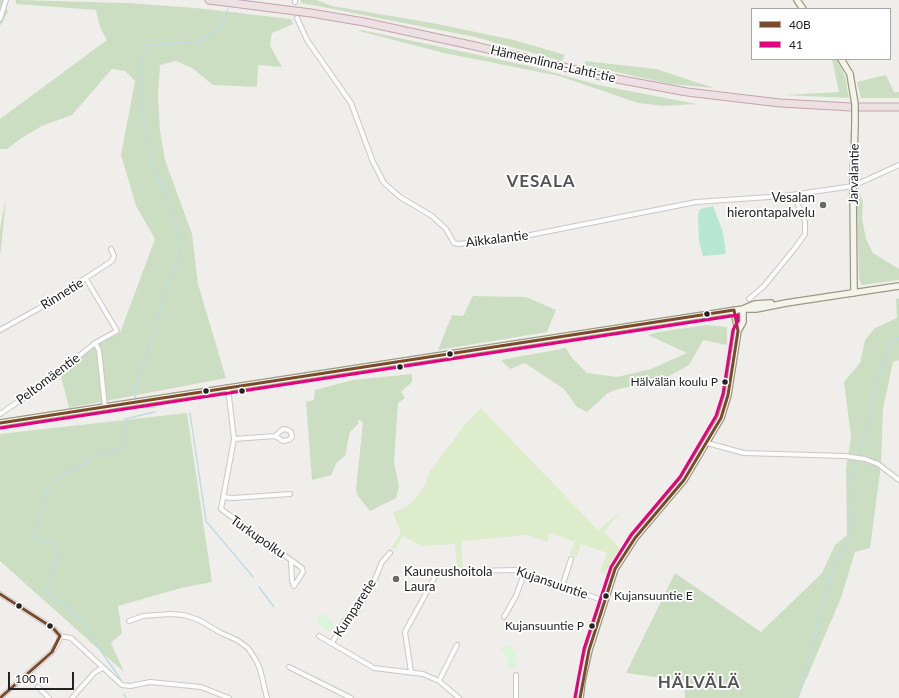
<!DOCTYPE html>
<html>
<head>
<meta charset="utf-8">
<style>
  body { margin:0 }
  #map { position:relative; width:899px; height:698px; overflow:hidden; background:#f0eeeb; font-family:Lato,sans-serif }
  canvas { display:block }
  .legend { position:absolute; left:751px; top:8px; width:140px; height:52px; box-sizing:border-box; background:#fff; border:1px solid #a7a7a7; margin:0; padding:5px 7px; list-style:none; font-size:12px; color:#222 }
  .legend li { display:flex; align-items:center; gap:8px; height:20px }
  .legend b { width:20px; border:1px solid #a7a7a7 }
  .scale { position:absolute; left:8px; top:672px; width:66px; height:18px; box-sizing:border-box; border:2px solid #222; border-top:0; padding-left:5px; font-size:12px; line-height:14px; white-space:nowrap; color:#222; -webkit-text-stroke:3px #fff; paint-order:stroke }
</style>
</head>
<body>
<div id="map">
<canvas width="899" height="698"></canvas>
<ul class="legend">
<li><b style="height:5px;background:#7a4b2a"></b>40B</li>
<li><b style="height:5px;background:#e5007d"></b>41</li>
</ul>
<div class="scale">100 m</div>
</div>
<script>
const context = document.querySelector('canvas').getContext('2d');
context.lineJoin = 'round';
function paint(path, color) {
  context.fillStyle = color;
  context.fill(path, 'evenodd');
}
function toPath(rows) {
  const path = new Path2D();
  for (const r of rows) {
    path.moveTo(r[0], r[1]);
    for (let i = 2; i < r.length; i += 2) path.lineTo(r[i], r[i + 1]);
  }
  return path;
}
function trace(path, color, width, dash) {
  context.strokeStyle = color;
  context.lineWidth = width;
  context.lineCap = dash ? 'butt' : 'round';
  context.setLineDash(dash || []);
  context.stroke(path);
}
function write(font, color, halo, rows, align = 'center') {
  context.font = font + ' Lato,sans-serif';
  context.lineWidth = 3.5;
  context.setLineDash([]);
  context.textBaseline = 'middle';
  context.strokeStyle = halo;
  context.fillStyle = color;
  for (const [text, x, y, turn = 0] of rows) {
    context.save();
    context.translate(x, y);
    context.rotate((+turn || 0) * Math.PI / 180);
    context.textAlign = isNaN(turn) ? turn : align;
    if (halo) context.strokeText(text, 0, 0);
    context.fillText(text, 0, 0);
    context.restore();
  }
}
paint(toPath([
  [481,408,598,530,621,511,604,532,621,549,613,558,605,573,600,572,607,553,581,544,577,556,570,554,575,542,550,533,547,542,528,535,461,541,463,570,457,570,455,544,421,546,403,536,395,549,392,547,401,532,393,513,409,505,419,494,426,483,430,471,468,421]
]), '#ddeccb');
paint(toPath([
  [0,0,2,0,8,12,0,26],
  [16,0,128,3,196,8,291,19,293,24,272,33,270,46,282,67,258,65,257,87,213,85,192,68,176,61,160,65,158,96,160,131,165,160,192,234,198,284,226,378,69,408,60,373,93,347,120,333,155,239,136,206,121,155,135,81,125,71,112,69,72,115,42,126,20,139,7,149,0,149,0,119,107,40,100,27,96,10,16,4],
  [300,0,316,0,332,6,432,23,514,40,565,55,562,61,475,37,302,3],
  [362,30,534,67,598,85,697,104,664,106,638,103,559,76,444,53,359,31],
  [832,59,837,59,845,77,849,98,784,95,839,92],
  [585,61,656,69,714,88,670,84,638,77,585,65],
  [886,75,894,92,899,92,899,98,861,98,857,82],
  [858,186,863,203,862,218,866,239,873,253,899,269,899,280,862,285,859,279,857,205],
  [6,198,2,240,0,256,0,229],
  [473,296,526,297,556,310,547,332,438,350,452,315,463,316],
  [899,298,899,360,893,362,883,409,881,465,870,548,855,552,841,598,798,698,685,698,684,681,626,673,675,573,761,632,822,573,835,545,847,535,846,469,851,436,844,382,860,363,865,340,875,328,897,318,896,299],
  [706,325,727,327,727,345,703,340,689,365,664,379,618,389,608,393,587,412,577,407,564,389,525,363,510,369,501,360,566,348,572,358,587,373,617,377,651,369,687,353,648,335,659,332],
  [412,374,412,382,401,392,405,398,398,403,394,462,399,487,396,498,370,511,358,496,356,490,363,422,358,420,358,424,350,432,345,456,337,462,331,475,312,480,306,402,314,400,315,390,353,380],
  [187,413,212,582,181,588,118,606,122,633,111,643,124,672,0,561,0,434]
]), '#cbdec1');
paint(toPath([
  [325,613,334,627,330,632,317,624,319,618],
  [508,645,515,652,516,668,507,667,508,660,501,649]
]), '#daf5da');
paint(toPath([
  [713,206,723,232,726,254,703,256,699,242,698,215,700,209]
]), '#b7e6d2');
trace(toPath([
  [157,321,168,281,176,267,181,253,177,228,162,185,154,169,147,141,141,101,142,62,148,45,197,42,221,28,228,9],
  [135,399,135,389,147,357,150,340,157,327],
  [136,406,138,408,155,407],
  [190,413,206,521,253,577],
  [858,456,869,421,874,391,884,359,891,344,899,338],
  [259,587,274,607],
  [121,680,97,645,84,620,74,616,68,606,50,596,46,592,58,557,56,547,50,542,37,540,34,537,46,492,55,481,70,470,87,463,94,455,121,449,127,436,125,419,155,412],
  [124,694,126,698],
  [798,698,826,591,835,566,849,540,854,496,852,479,857,460]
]), '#bfdbe3', 1.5);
const street = toPath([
  [295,0,295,2],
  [297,18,307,40,351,103,373,162,384,183,400,197,432,216,446,229,454,243,458,244,520,237,696,202,784,196,853,186,899,165],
  [0,19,6,0],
  [749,299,764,286,795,248,805,234,805,222,794,195],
  [0,330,38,309,112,261,114,256,111,249],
  [95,343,99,350,105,407],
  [228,388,234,439,221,509,291,560,292,580,294,586,303,572,302,568,291,560],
  [0,414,43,385,95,343,117,331,86,279],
  [234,439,275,436,283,441,289,440,292,437,291,432,288,430,283,429,275,436],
  [707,443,744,453,845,456,865,459,878,464,899,480],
  [223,497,233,498,290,494],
  [475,571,515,570,605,601],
  [562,587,571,559],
  [0,594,53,628,60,636],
  [504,617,516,596,524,574],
  [129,621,143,616,170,614,184,615,199,620,221,633,237,640,248,648,256,660,260,669,267,698],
  [60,636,71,638,122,685,130,686,150,682,201,687,229,698],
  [319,636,374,668,423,674,439,681,459,698],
  [332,643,345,620,355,614,373,584,382,562,390,553],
  [289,667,351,698],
  [411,672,405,632,436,575],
  [439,681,457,645],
  [38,687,49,698],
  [0,698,52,652,59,641,60,636],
  [72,698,94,673,102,668],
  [516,698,516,675]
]);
const secondary = toPath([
  [797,0,803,9],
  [841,59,850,74],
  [854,293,853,186,855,125],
  [745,308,755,304,771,303],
  [738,331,743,322,743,309],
  [0,423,743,309,756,309,786,303,899,286],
  [580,698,582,681,589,650,615,569,635,538,684,480,721,418,728,395,738,331,734,310]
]);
const highway = toPath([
  [209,0,311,13,364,22,475,46,601,76,687,92,780,103,851,107,899,107]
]);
trace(street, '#c9c8c7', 6);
trace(secondary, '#999a82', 8);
trace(highway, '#c5a2ac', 9);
trace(street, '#fdfcfc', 4);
trace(secondary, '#f4f4ed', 5.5);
trace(highway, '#ece0e2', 7);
const secondaryBridge = toPath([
  [850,74,855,104,855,125]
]);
trace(secondaryBridge, '#999a82', 8, []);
trace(secondaryBridge, '#f4f4ed', 5.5);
trace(toPath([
  [0,423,734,310],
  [0,594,53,628,60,636,52,652,0,698],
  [580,698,589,650,615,569,635,538,684,480,721,418,728,395,738,331,734,310]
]), '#7a4b2a', 3);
trace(toPath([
  [1,428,738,315,738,321,733,330,723,394,716,416,680,477,631,535,611,567,584,649,575,697]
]), '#e5007d', 3);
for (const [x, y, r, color] of [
  [823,205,4,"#6a6968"],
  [707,314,3.5,"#222"],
  [450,354,3.5,"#222"],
  [400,367,3.5,"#222"],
  [725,382,3.5,"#222"],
  [206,391,3.5,"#222"],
  [242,391,3.5,"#222"],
  [396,579,4,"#6a6968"],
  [606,596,3.5,"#222"],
  [19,606,3.5,"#222"],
  [50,626,3.5,"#222"],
  [592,626,3.5,"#222"]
]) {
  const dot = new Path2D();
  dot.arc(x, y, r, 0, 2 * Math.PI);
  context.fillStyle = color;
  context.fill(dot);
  trace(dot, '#fff', 1.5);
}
write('12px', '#222', '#fff', [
  ["Hälvälän koulu P",718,382],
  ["Kujansuuntie E",614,596,"left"],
  ["Kujansuuntie P",584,626]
], 'right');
write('13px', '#222', '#fff', [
  ["Hämeenlinna-Lahti-tie",553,64,13],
  ["Jarvalantie",854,174,-89],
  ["Aikkalantie",497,239,-7],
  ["Rinnetie",62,294,-32],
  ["Peltomäentie",48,379,-37],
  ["Turkupolku",258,537,35],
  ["Kujansuuntie",552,583,19],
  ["Kumparetie",355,608,-57]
]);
write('13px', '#222', '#fff', [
  ["Vesalan",815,198],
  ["hierontapalvelu",815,213],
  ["Kauneushoitola",404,572,"left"],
  ["Laura",404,587,"left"]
], 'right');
context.letterSpacing = '1px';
write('bold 17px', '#555', '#fff', [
  ["VESALA",541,182],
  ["HÄLVÄLÄ",699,683]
]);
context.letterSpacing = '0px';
</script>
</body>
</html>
